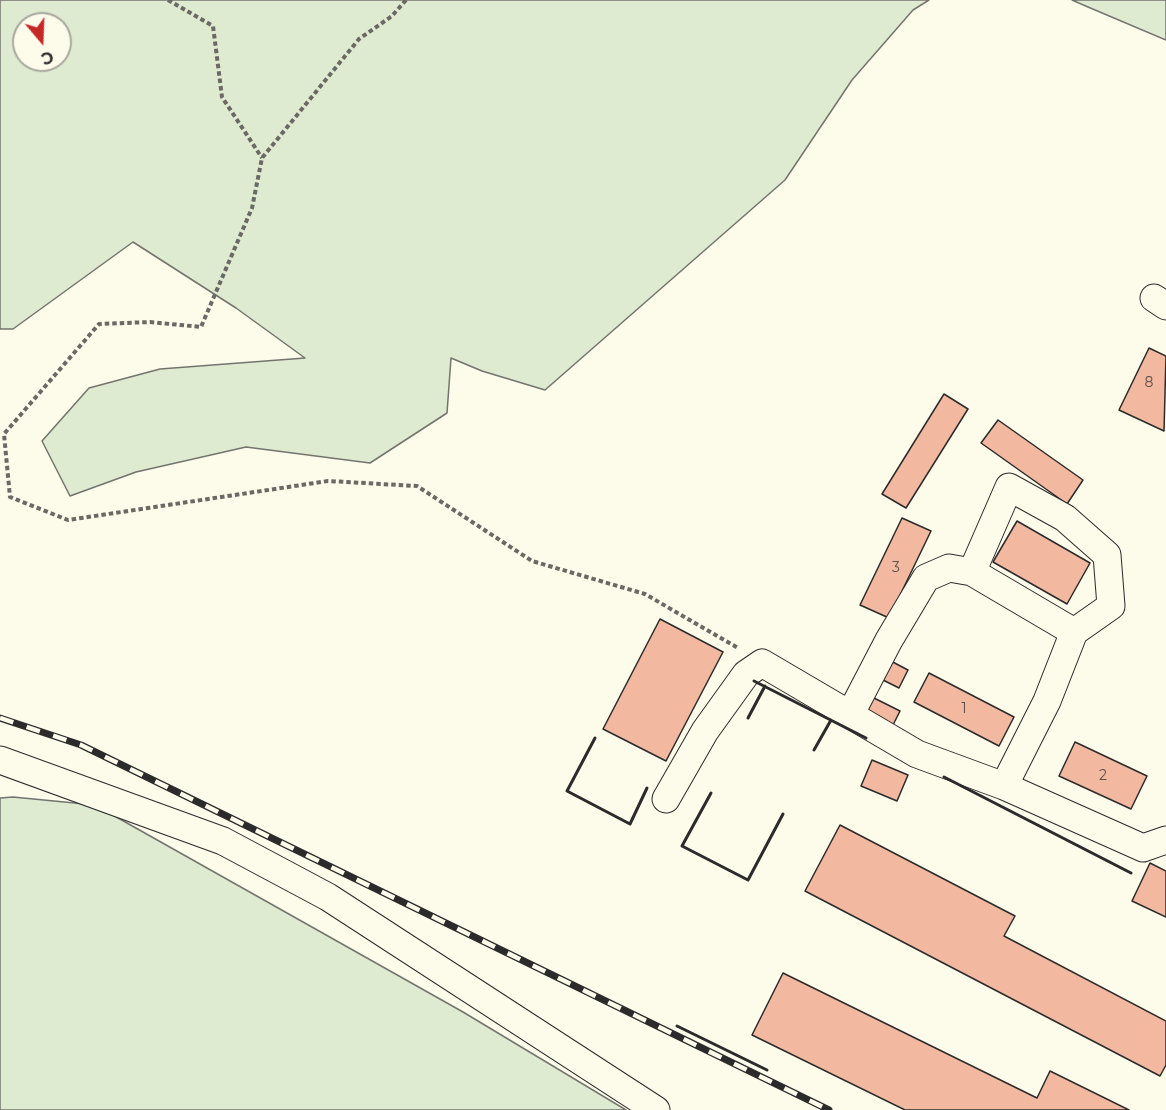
<!DOCTYPE html>
<html>
<head>
<meta charset="utf-8">
<style>
  body { margin:0 }
  #map { position:relative; width:1166px; height:1110px; overflow:hidden; background:#fdfbea; font-family:Montserrat,sans-serif }
  canvas { display:block }
  .north { position:absolute; left:12px; top:12px; width:60px; height:60px; box-sizing:border-box; background:#fdfbea; border:2px solid #a9a89e; border-radius:50%; rotate:161deg; font-size:16px; font-weight:700; line-height:24px; text-align:center; color:#2b2b2b }
  .north::after { content:''; display:block; margin:auto; width:21px; height:27px; background:#c62828; clip-path:polygon(50% 0,100% 100%,50% 72%,0 100%) }
</style>
</head>
<body>
<div id="map">
<canvas width="1166" height="1110"></canvas>
<div class="north">С</div>
</div>
<script>
const context = document.querySelector('canvas').getContext('2d');
context.lineJoin = 'round';
function paint(path, color) {
  context.fillStyle = color;
  context.fill(path, 'evenodd');
}
function toPath(rows) {
  const path = new Path2D();
  for (const r of rows) {
    path.moveTo(r[0], r[1]);
    for (let i = 2; i < r.length; i += 2) path.lineTo(r[i], r[i + 1]);
  }
  return path;
}
function trace(path, color, width, dash) {
  context.strokeStyle = color;
  context.lineWidth = width;
  context.lineCap = dash ? 'butt' : 'round';
  context.setLineDash(dash || []);
  context.stroke(path);
}
function write(font, color, halo, rows, align = 'center') {
  context.font = font + ' Montserrat,sans-serif';
  context.lineWidth = 4.5;
  context.setLineDash([]);
  context.textBaseline = 'middle';
  context.strokeStyle = halo;
  context.fillStyle = color;
  for (const [text, x, y, turn = 0] of rows) {
    context.save();
    context.translate(x, y);
    context.rotate((+turn || 0) * Math.PI / 180);
    context.textAlign = isNaN(turn) ? turn : align;
    if (halo) context.strokeText(text, 0, 0);
    context.fillText(text, 0, 0);
    context.restore();
  }
}
const green = toPath([
  [0,0,929,0,913,10,852,80,785,180,545,390,482,371,451,358,447,413,370,463,246,447,136,472,70,496,42,441,89,388,160,369,305,358,236,308,133,242,13,329,0,329,0,0],
  [24,24,60,24,60,60,24,60,24,24],
  [1072,0,1166,0,1166,40,1088,7,1072,0],
  [13,797,95,805,463,1012,626,1110,0,1110,0,798,13,797]
]);
paint(green, '#deebd1');
trace(green, '#74746e', 1.5);
const building = toPath([
  [1149,348,1166,356,1164,431,1119,410,1149,348],
  [944,394,968,409,906,508,882,494,944,394],
  [998,420,1083,480,1067,504,981,443,998,420],
  [902,518,931,531,889,618,860,605,902,518],
  [1017,521,1090,563,1067,604,993,562,1017,521],
  [660,619,723,652,666,761,603,729,660,619],
  [887,659,908,670,899,688,877,677,887,659],
  [929,673,1014,717,999,746,914,702,929,673],
  [870,696,900,711,893,725,863,711,870,696],
  [1075,742,1147,776,1131,809,1059,776,1075,742],
  [872,760,908,775,897,801,861,786,872,760],
  [840,825,1015,916,1004,936,1166,1021,1166,1065,1160,1076,805,891,840,825],
  [1150,863,1166,871,1166,917,1132,901,1150,863],
  [783,973,1037,1098,1050,1071,1129,1110,905,1110,752,1035,783,973]
]);
paint(building, '#f2b8a0');
trace(building, '#2b2b2b', 1.5);
const minor = toPath([
  [1154,298,1166,306],
  [851,713,889,640,926,578,949,568,972,572],
  [0,760,223,841,328,897,656,1110],
  [1004,786,1047,701,1074,632,1111,606,1107,555,1065,518,1009,487,972,572,1074,632],
  [666,799,705,731,746,674,762,663,917,754,1004,786,1143,848,1166,840]
]);
trace(minor, '#2b2b2b', 29);
trace(toPath([
  [168,0,213,26,222,97,262,158],
  [406,0,392,16,359,39,262,158,252,208,201,327,150,322,99,324,4,434,10,497,68,520,328,481,417,486,532,561,645,594,738,648]
]), '#6a6964', 4, [4.5, 3]);
trace(minor, '#fdfbea', 27);
const rail = toPath([
  [0,718,81,745,829,1110]
]);
trace(rail, '#2b2b2b', 7);
trace(rail, '#fdfbea', 4.5, [14]);
trace(toPath([
  [754,681,866,738],
  [748,718,765,686],
  [595,738,567,791,630,824,647,788],
  [814,750,831,720],
  [944,777,1131,873],
  [711,793,682,846,748,880,783,814],
  [677,1026,767,1070]
]), '#2b2b2b', 3);
write('14px', '#5d4e48', null, [
  ["8",1149,383],
  ["3",896,568],
  ["1",964,709],
  ["2",1103,776]
]);
</script>
</body>
</html>
